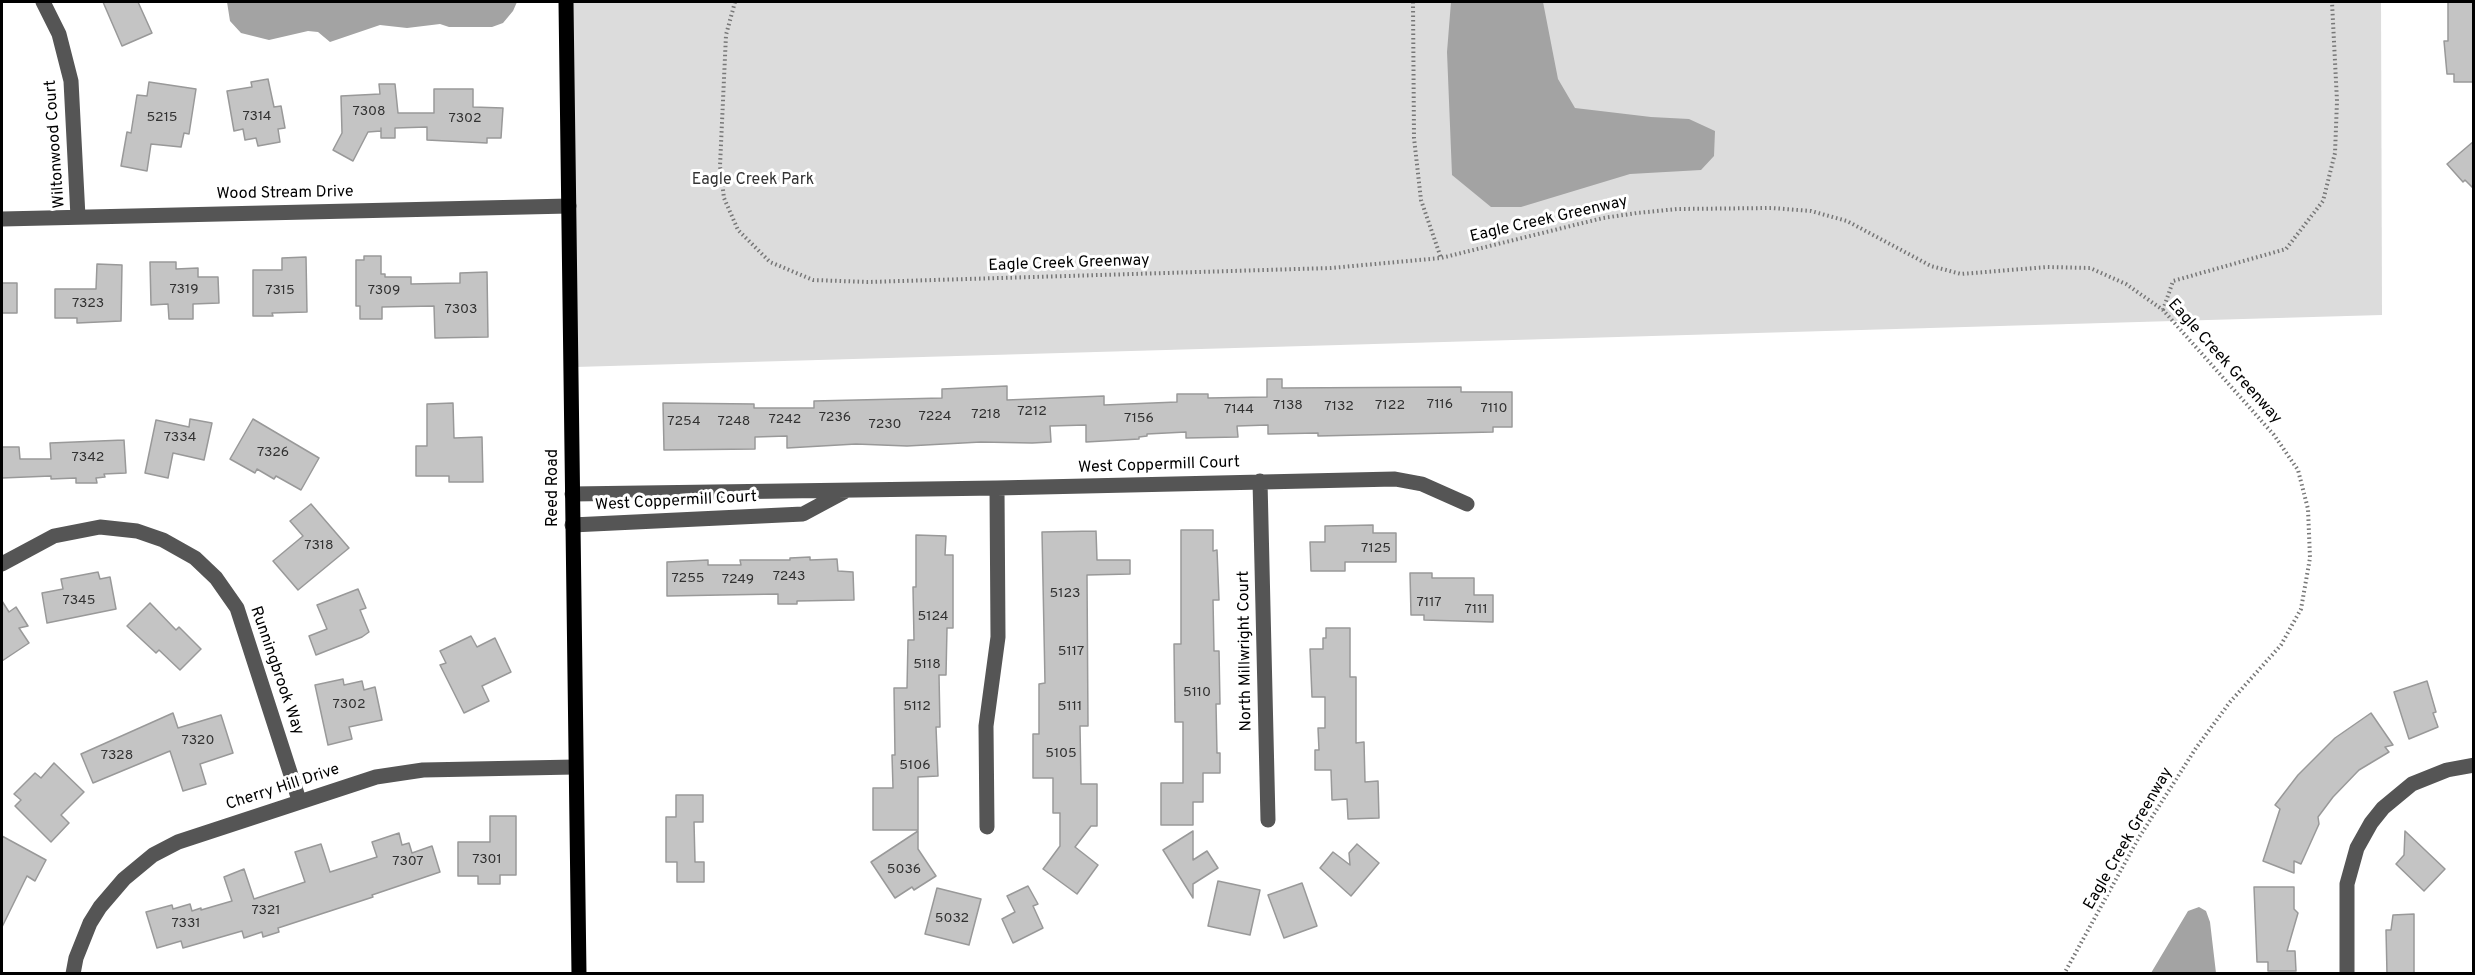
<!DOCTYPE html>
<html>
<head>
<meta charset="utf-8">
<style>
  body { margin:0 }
  #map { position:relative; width:2475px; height:975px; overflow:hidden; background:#fff; font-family:Overpass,sans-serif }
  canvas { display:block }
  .frame { position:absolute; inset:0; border:3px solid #000; pointer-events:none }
</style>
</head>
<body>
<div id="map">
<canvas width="2475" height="975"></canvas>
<div class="frame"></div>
</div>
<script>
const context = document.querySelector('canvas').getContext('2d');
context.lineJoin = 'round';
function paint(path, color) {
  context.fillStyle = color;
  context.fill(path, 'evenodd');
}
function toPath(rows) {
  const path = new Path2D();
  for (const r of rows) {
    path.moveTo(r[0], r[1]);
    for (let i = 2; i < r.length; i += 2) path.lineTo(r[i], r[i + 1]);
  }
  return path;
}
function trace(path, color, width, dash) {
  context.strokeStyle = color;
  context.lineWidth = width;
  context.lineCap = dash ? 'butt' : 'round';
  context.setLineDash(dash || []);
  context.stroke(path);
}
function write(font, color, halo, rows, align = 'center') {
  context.font = font + ' Overpass,sans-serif';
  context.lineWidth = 6;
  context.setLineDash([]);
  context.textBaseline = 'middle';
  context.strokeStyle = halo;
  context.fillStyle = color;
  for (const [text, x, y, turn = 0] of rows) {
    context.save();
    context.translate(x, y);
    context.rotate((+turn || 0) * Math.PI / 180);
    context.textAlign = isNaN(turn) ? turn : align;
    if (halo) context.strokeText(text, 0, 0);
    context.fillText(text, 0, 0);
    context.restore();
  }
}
paint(toPath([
  [570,2,2381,2,2382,315,575,367]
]), '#dcdcdc');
paint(toPath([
  [227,2,517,2,513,11,503,23,492,27,449,27,440,24,407,28,380,25,330,42,318,32,308,31,269,40,241,33,230,21],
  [1451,2,1543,2,1558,79,1575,108,1651,117,1689,119,1715,131,1714,156,1701,170,1630,174,1521,207,1491,207,1452,175,1447,52],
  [2199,907,2206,911,2210,922,2216,973,2151,973,2188,911]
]), '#a3a3a3');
const building = toPath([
  [103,2,138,2,152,33,122,46,103,2],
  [2448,2,2474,2,2474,82,2454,82,2454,74,2447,74,2444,41,2448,41,2448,2],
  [268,79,274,107,281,106,285,128,278,129,280,142,258,146,256,138,245,140,243,129,234,131,227,91,252,87,251,82,268,79],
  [149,82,196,89,189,134,184,133,181,147,151,144,147,171,121,166,127,132,131,133,137,95,147,96,149,82],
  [379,84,395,84,398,113,434,113,434,89,473,89,473,107,503,108,501,138,487,138,487,143,427,140,427,127,395,128,395,138,381,138,381,128,381,131,368,132,353,161,333,150,342,133,341,96,380,94,379,84],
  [2474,141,2474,189,2465,180,2463,182,2447,164,2474,141],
  [364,256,381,256,381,274,385,274,385,277,411,277,411,284,460,283,460,273,487,272,488,337,435,338,434,306,382,307,382,319,360,319,360,306,356,306,356,260,364,260,364,256],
  [306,257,307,312,272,313,273,316,253,316,253,270,282,270,282,258,306,257],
  [150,262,176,262,176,269,198,268,198,277,218,277,219,303,193,304,193,319,169,319,168,304,151,305,150,262],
  [97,264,122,265,121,321,77,323,77,318,55,318,55,289,96,289,97,264],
  [2,283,17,283,17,313,2,313,2,283],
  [1267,379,1282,379,1282,388,1461,387,1461,392,1512,392,1512,427,1493,427,1493,432,1318,436,1318,433,1268,434,1268,425,1237,426,1238,437,1186,438,1186,432,1147,434,1147,436,1139,437,1139,439,1086,442,1086,425,1050,426,1051,442,1032,443,981,442,907,446,856,444,787,448,787,436,755,437,755,449,664,450,663,403,754,404,754,408,814,408,814,401,942,398,942,389,1007,386,1007,400,1104,396,1104,405,1177,402,1177,394,1208,394,1208,398,1267,397,1267,379],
  [453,403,454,438,482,437,483,482,449,482,449,476,416,476,416,446,427,446,427,404,453,403],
  [190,419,212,423,204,460,173,453,168,478,145,473,156,420,189,427,190,419],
  [253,419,319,458,301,490,276,476,274,479,257,469,255,473,230,459,253,419],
  [124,440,126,473,104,474,105,477,96,478,97,483,76,483,76,478,51,479,51,476,2,478,2,447,19,447,20,459,51,459,50,443,124,440],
  [311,504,349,548,298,590,273,561,303,536,290,521,311,504],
  [1373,525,1373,533,1396,533,1396,562,1345,562,1345,571,1311,571,1310,542,1325,542,1325,526,1373,525],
  [1181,530,1213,530,1213,551,1217,550,1219,600,1213,600,1214,651,1219,651,1220,704,1216,704,1217,753,1220,753,1220,773,1203,773,1203,802,1193,802,1193,825,1161,825,1161,783,1183,783,1183,722,1175,722,1174,644,1181,644,1181,530],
  [1096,531,1097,560,1130,560,1130,574,1087,575,1088,726,1080,726,1081,784,1097,784,1097,826,1091,826,1075,847,1098,865,1077,894,1043,869,1060,846,1060,813,1053,813,1053,778,1033,778,1033,734,1039,734,1039,684,1045,683,1042,532,1096,531],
  [916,535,946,536,945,555,953,555,953,628,947,628,946,675,939,675,940,727,936,727,938,776,918,777,918,830,873,830,873,788,893,788,892,755,895,755,894,688,907,688,908,640,914,640,913,587,916,587,916,535],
  [810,557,810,560,837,559,838,571,853,572,854,600,797,601,797,604,778,604,778,594,667,596,667,562,708,560,708,565,741,565,740,560,790,560,790,558,810,557],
  [98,572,100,579,110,577,116,609,47,623,42,593,63,589,61,579,98,572],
  [1410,573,1432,573,1432,578,1474,578,1474,595,1493,595,1493,622,1424,620,1424,615,1411,615,1410,573],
  [358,589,366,608,360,610,369,632,362,637,316,655,309,636,327,629,317,605,358,589],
  [2,601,9,612,16,607,28,626,19,628,29,643,2,661,2,601],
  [150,603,176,630,179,627,201,649,180,670,159,650,156,653,127,626,150,603],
  [1326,628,1350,628,1350,677,1356,677,1356,743,1364,742,1365,782,1378,781,1379,818,1348,819,1347,799,1332,800,1331,770,1315,770,1315,750,1319,750,1318,728,1325,728,1325,697,1312,697,1310,649,1323,649,1323,638,1326,638,1326,628],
  [471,636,477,647,495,638,511,672,482,686,489,701,464,713,440,665,446,663,440,651,471,636],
  [343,679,344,685,362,681,364,690,375,687,382,720,349,727,352,739,328,745,315,685,343,679],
  [2427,681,2436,712,2433,713,2438,727,2409,739,2394,692,2427,681],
  [173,713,178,728,221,715,233,753,200,764,206,784,183,791,170,751,93,783,81,754,173,713],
  [2371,713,2393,745,2385,747,2389,752,2359,770,2333,797,2318,817,2319,824,2301,864,2294,861,2294,873,2263,861,2280,809,2275,805,2298,775,2335,738,2371,713],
  [54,763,84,792,61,815,69,823,51,842,15,806,21,800,14,794,35,773,41,778,54,763],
  [676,795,703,795,703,822,694,822,695,862,704,862,704,882,677,882,677,862,666,862,666,817,676,817,676,795],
  [490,816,516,816,516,875,500,875,500,884,478,884,478,876,458,876,458,842,490,842,490,816],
  [918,831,918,849,936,876,914,890,912,887,895,898,871,862,918,831],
  [1193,831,1193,860,1207,851,1218,868,1193,884,1193,898,1163,850,1193,831],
  [2405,831,2445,869,2424,891,2396,864,2404,855,2405,831],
  [399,833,402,845,409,843,412,853,432,846,440,872,372,895,373,897,278,928,279,932,263,937,262,932,244,938,242,931,183,948,181,941,157,948,146,912,172,905,173,909,190,904,192,911,201,908,201,910,232,901,224,877,244,869,254,899,305,882,295,852,321,844,330,872,377,857,372,842,399,833],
  [2,836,46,860,35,881,27,876,2,927,2,836],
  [1357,844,1379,863,1351,896,1320,868,1333,852,1350,865,1349,853,1357,844],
  [1218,881,1260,890,1250,935,1208,926,1218,881],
  [1302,883,1317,926,1284,938,1268,895,1302,883],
  [1028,886,1038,904,1033,906,1043,928,1013,943,1002,919,1015,912,1007,896,1028,886],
  [2254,887,2294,887,2294,909,2298,913,2287,951,2295,951,2296,971,2268,971,2268,962,2257,962,2254,887],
  [937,888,981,899,969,945,925,934,937,888],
  [2414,914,2414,974,2387,974,2386,930,2391,930,2393,915,2414,914]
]);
paint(building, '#c4c4c4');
trace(building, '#999', 1.5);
trace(toPath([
  [735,2,726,35,720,166,724,198,738,230,770,262,813,280,868,282,1331,268,1441,258,1603,218,1637,213,1677,209,1772,208,1811,211,1847,221,1931,266,1961,274,2047,267,2090,268,2126,284,2163,310,2274,435,2298,470,2308,509,2310,558,2301,609,2281,645,2230,702,2196,748,2138,839,2064,974],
  [1413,2,1414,138,1421,200,1441,258],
  [2163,310,2173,281,2286,249,2323,201,2335,153,2337,101,2332,2]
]), '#777', 4, [1.5, 3]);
trace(toPath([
  [43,2,59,34,71,81,78,217],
  [2,219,569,206],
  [1260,481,1268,820],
  [572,494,997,488,1395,479,1422,484,1467,504],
  [572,525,803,514,844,492],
  [2,564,54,536,100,527,137,531,163,540,195,558,216,578,237,608,299,800],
  [987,827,986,726,998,637,997,488],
  [73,974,76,958,90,923,100,907,124,879,153,855,178,842,376,777,423,770,575,767],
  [2347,974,2347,884,2357,848,2371,823,2383,808,2412,784,2447,770,2474,765]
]), '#555', 15);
trace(toPath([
  [566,2,579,974]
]), '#000', 15);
write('14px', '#313131', null, [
  ["7308",369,112],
  ["7314",257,117],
  ["5215",162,118],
  ["7302",465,119],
  ["7319",184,290],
  ["7315",280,291],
  ["7309",384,291],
  ["7323",88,304],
  ["7303",461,310],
  ["7116",1440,405],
  ["7138",1288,406],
  ["7122",1390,406],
  ["7132",1339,407],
  ["7110",1494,409],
  ["7144",1239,410],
  ["7212",1032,412],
  ["7218",986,415],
  ["7224",935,417],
  ["7236",835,418],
  ["7156",1139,419],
  ["7242",785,420],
  ["7254",684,422],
  ["7248",734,422],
  ["7230",885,425],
  ["7334",180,438],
  ["7326",273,453],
  ["7342",88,458],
  ["7318",319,546],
  ["7125",1376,549],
  ["7243",789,577],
  ["7255",688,579],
  ["7249",738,580],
  ["5123",1065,594],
  ["7345",79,601],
  ["7117",1429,603],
  ["7111",1476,610],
  ["5124",933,617],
  ["5117",1071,652],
  ["5118",927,665],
  ["5110",1197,693],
  ["7302",349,705],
  ["5112",917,707],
  ["5111",1070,707],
  ["7320",198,741],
  ["5105",1061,754],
  ["7328",117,756],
  ["5106",915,766],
  ["7301",487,860],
  ["7307",408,862],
  ["5036",904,870],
  ["7321",266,911],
  ["5032",952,919],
  ["7331",186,924]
]);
write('16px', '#000', '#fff', [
  ["Wiltonwood Court",56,144,-94],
  ["Wood Stream Drive",285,194,-1],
  ["Eagle Creek Greenway",1549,220,-13],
  ["Eagle Creek Greenway",1069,264,-2],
  ["Eagle Creek Greenway",2224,362,48],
  ["West Coppermill Court",1159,466,-2],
  ["Reed Road",554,488,-90],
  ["West Coppermill Court",676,502,-3],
  ["North Millwright Court",1246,651,-91],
  ["Runningbrook Way",276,671,71],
  ["Cherry Hill Drive",283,788,-18],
  ["Eagle Creek Greenway",2129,839,-60]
]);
write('16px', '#333', '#fff', [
  ["Eagle Creek Park",753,181]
]);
</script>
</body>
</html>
